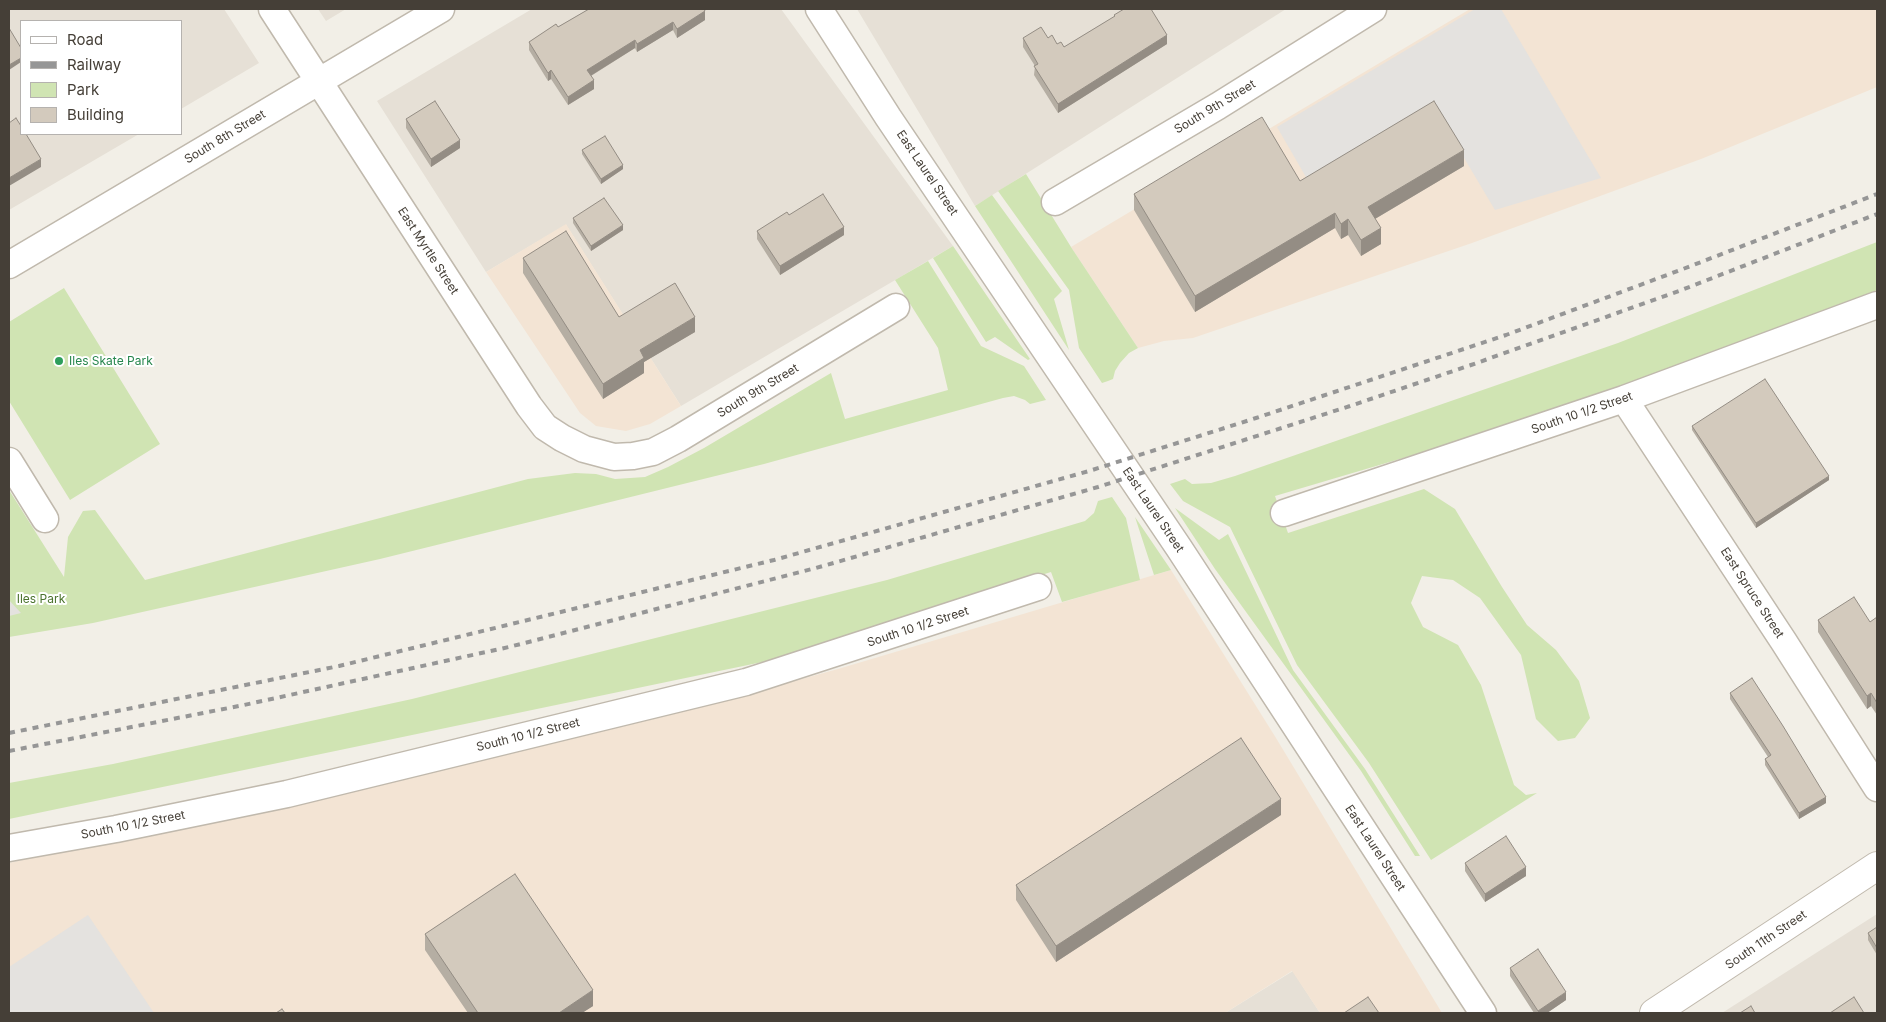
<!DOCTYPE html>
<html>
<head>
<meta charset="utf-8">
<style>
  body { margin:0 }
  #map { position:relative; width:1886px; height:1022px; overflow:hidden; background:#f2efe7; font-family:Inter,sans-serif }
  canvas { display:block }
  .frame { position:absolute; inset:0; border:10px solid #453f37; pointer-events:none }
  .legend { position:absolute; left:20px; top:20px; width:162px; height:115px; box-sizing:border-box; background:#fff; border:1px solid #b5b2af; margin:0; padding:6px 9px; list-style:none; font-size:15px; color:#453f37 }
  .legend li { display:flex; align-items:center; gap:10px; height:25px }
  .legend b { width:25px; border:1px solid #b5b2af }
</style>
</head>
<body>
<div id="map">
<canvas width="1886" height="1022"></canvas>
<div class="frame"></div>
<ul class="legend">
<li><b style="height:6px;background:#fff"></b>Road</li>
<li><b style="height:6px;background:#969696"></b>Railway</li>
<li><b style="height:14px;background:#d0e4b3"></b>Park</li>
<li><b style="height:14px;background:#d3cabd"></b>Building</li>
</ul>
</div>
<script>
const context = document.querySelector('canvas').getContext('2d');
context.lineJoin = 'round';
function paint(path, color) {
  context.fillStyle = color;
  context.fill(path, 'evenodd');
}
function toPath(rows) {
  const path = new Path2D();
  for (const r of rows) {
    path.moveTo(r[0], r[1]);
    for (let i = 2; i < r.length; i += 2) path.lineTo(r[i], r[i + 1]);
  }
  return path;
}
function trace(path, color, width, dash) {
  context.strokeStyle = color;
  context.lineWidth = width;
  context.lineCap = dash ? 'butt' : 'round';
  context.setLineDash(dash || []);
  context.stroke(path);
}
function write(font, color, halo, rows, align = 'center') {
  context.font = font + ' Inter,sans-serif';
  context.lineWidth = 4;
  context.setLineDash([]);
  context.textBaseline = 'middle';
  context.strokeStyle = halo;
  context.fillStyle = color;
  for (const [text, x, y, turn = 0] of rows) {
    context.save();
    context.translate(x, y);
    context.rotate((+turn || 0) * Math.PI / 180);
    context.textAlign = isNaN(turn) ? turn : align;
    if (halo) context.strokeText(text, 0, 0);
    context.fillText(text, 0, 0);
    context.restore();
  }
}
paint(toPath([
  [9,9,224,9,259,63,181,109,181,21,21,21,21,134,139,134,9,210],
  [318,9,346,9,326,21],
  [532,9,781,9,953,246,681,406,566,225,486,272,377,101],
  [857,9,1286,9,975,206],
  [1877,914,1877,1013,1722,1013],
  [1293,971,1320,1013,1225,1013]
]), '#e6e0d6');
paint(toPath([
  [1470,9,1877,9,1877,87,1701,159,1472,243,1193,338,1164,341,1138,348,1071,247],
  [566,224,681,406,650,424,626,431,596,426,580,413,486,272],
  [1171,570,1276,738,1442,1013,1320,1013,1292,971,1225,1013,9,1013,9,863,66,850,165,832,344,794,674,714,838,669]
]), '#f3e4d4');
paint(toPath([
  [1026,174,1071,247,1138,348,1129,353,1120,363,1115,371,1113,379,1108,381,1102,383,1079,348,1069,290,998,191],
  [992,195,1062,291,1054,299,1069,350,975,206],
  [1877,242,1877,290,1645,382,1474,437,1275,496,1288,533,1424,489,1455,509,1502,587,1527,625,1556,650,1579,681,1590,718,1575,738,1558,741,1536,719,1521,655,1480,598,1453,580,1422,576,1411,603,1423,627,1458,645,1481,685,1514,785,1526,795,1537,793,1431,860,1369,763,1297,665,1230,527,1183,501,1170,484,1185,479,1192,484,1211,483,1235,476,1618,343],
  [953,246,1030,359,1028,360,995,337,986,342,933,258],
  [928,261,981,346,1024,366,1046,400,1030,404,1025,400,1014,396,1003,398,764,464,380,559,93,623,9,637,9,490,64,577,68,537,83,511,95,510,145,580,528,479,575,473,596,474,615,479,645,477,668,467,704,448,831,373,845,419,948,390,938,348,895,280],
  [64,288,160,444,70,500,9,401,9,322],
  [1112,497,1126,518,1140,580,1062,602,1051,572,772,660,9,819,9,783,113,764,412,699,887,580,1085,521,1094,513,1098,501],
  [1175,508,1219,540,1228,534,1293,670,1365,769,1420,856,1415,856,1361,771,1215,569],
  [1135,517,1171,570,1154,575]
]), '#d0e4b3');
paint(toPath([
  [1475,9,1501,9,1601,178,1495,210,1435,109,1310,184,1277,127],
  [9,600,21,613,9,616],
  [88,915,154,1013,9,1013,9,967]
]), '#e4e2df');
const minor = toPath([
  [272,9,529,406,545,427,562,438,584,449,614,457,633,456,653,452,678,439,896,307],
  [819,9,888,117,1179,548,1483,1013],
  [1055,202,1218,106,1373,9],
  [9,265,441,9],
  [1624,399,1784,642,1877,788],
  [9,461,45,519],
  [1284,513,1624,399,1877,305],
  [9,848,116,829,287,794,746,682,1038,587]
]);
const tertiary = toPath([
  [1654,1013,1877,866]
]);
trace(minor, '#c0b9ad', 29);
trace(tertiary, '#c0b9ad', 30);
trace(minor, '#fff', 26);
trace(tertiary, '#fff', 28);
trace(toPath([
  [9,733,339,666,774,560,1089,471,1256,418,1506,335,1683,269,1877,194],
  [9,751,244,705,509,647,816,568,1098,487,1350,406,1471,365,1679,291,1877,214]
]), '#969696', 4, [6, 6]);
paint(toPath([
  [589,9,707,9,705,10,705,20,677,38,673,30,637,52,635,48,591,76,594,89,568,105,551,79,548,81,529,50,529,42,558,27],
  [1114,15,1167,44,1058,113,1034,75,1035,66,1023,47,1023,38,1048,38,1057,44,1064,47,1114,17],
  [406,119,460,148,431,167,406,128],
  [582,150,623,169,601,184,582,154],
  [1464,166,1375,219,1381,244,1361,256,1348,235,1341,239,1335,228,1195,312,1134,210,1134,194,1300,181],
  [573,218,623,230,591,251,573,223],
  [757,231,844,235,780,275,757,239],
  [523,258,619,317,695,332,644,362,644,373,603,399,523,273],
  [1692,426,1829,480,1756,528,1692,430],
  [1877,617,1877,715,1871,706,1867,709,1818,632,1818,620,1870,622],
  [1730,693,1826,803,1799,819,1765,765,1765,759,1768,757,1730,699],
  [1281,815,1056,962,1016,900,1016,885],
  [1465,863,1526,876,1485,902,1465,871],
  [1877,927,1877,955,1868,940,1868,933],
  [425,934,593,1006,582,1013,468,1013,425,950],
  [1510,968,1566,1000,1547,1013,1534,1013,1510,976]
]), '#b5aea3');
paint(toPath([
  [705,11,705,20,677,38,677,29],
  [673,22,673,30,637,52,637,44],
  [1167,35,1167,44,1058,113,1058,104],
  [635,40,635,48,587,78,587,70],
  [21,58,21,62,9,70,9,65],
  [551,70,551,79,548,81,548,73],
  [594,80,594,89,568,105,568,97],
  [460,140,460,148,431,167,431,159],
  [1464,150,1464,166,1368,223,1368,207],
  [41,159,41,167,9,186,9,178],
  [623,165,623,169,601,184,601,179],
  [1335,213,1335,228,1195,312,1195,296],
  [1348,219,1348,235,1341,239,1341,224],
  [623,225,623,230,591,251,591,246],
  [844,227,844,235,780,275,780,266],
  [1381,228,1381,244,1361,256,1361,240],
  [695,317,695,332,644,362,644,373,603,399,603,384,640,350],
  [1829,476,1829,480,1756,528,1756,523],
  [1871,693,1871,706,1867,709,1867,696],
  [1826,797,1826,803,1799,819,1799,813],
  [1281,799,1281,815,1056,962,1056,946],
  [1526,867,1526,876,1485,902,1485,894],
  [593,990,593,1006,582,1013,559,1013],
  [1566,992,1566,1000,1547,1013,1538,1013,1538,1011]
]), '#948d84');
const building = toPath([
  [589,9,704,9,705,11,677,29,673,22,637,44,635,40,587,70,594,80,568,97,551,70,548,73,529,42,556,24,558,27,589,9],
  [1124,9,1151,9,1167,35,1058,104,1034,66,1038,64,1023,38,1041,27,1048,38,1052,35,1057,44,1061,42,1064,47,1115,16,1114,15,1124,9],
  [9,28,21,48,21,58,9,65,9,28],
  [435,101,460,140,431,159,406,119,435,101],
  [1434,101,1464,150,1368,207,1381,228,1361,240,1348,219,1341,224,1335,213,1195,296,1134,194,1262,117,1300,181,1434,101],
  [16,118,21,126,21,134,26,134,41,159,9,178,9,123,16,118],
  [605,136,623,165,601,179,582,150,605,136],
  [823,194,844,227,780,266,757,231,787,212,789,215,823,194],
  [604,198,623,225,591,246,573,218,604,198],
  [566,231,619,317,675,283,695,317,640,350,644,358,603,384,523,258,566,231],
  [1765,379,1829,476,1756,523,1692,426,1765,379],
  [1854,597,1870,622,1877,617,1877,703,1871,693,1867,696,1818,620,1854,597],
  [1752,678,1783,726,1826,797,1799,813,1765,759,1771,755,1730,693,1752,678],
  [1241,738,1281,799,1056,946,1016,885,1241,738],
  [1506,836,1526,867,1485,894,1465,863,1506,836],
  [515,874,593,990,559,1013,478,1013,425,934,515,874],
  [1877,927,1877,948,1868,933,1877,927],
  [1538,949,1566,992,1538,1011,1510,968,1538,949],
  [1368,997,1379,1013,1344,1013,1368,997],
  [1854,997,1864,1013,1830,1013,1854,997],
  [1751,1006,1755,1013,1740,1013,1751,1006],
  [282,1009,285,1013,276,1013,282,1009]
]);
paint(building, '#d3cabd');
trace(building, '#948d84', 1);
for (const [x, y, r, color] of [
  [59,361,5,"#2e9e5b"]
]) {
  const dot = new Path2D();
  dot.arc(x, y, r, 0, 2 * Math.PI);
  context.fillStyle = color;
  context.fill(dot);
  trace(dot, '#fff', 2);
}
write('12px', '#453f37', '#fff', [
  ["South 9th Street",1215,107,-31],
  ["South 8th Street",225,137,-31],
  ["East Laurel Street",927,173,56],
  ["East Myrtle Street",428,251,57],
  ["South 9th Street",758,391,-31],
  ["South 10 1/2 Street",1582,413,-19],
  ["East Laurel Street",1153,510,56],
  ["East Spruce Street",1752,593,57],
  ["South 10 1/2 Street",918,627,-18],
  ["South 10 1/2 Street",528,735,-14],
  ["South 10 1/2 Street",133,825,-11],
  ["East Laurel Street",1375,848,57],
  ["South 11th Street",1766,940,-34]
]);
write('12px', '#27864d', '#fff', [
  ["Iles Skate Park",69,361]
], 'left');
write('12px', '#4b732e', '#fff', [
  ["Iles Park",41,599]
]);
</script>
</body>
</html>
